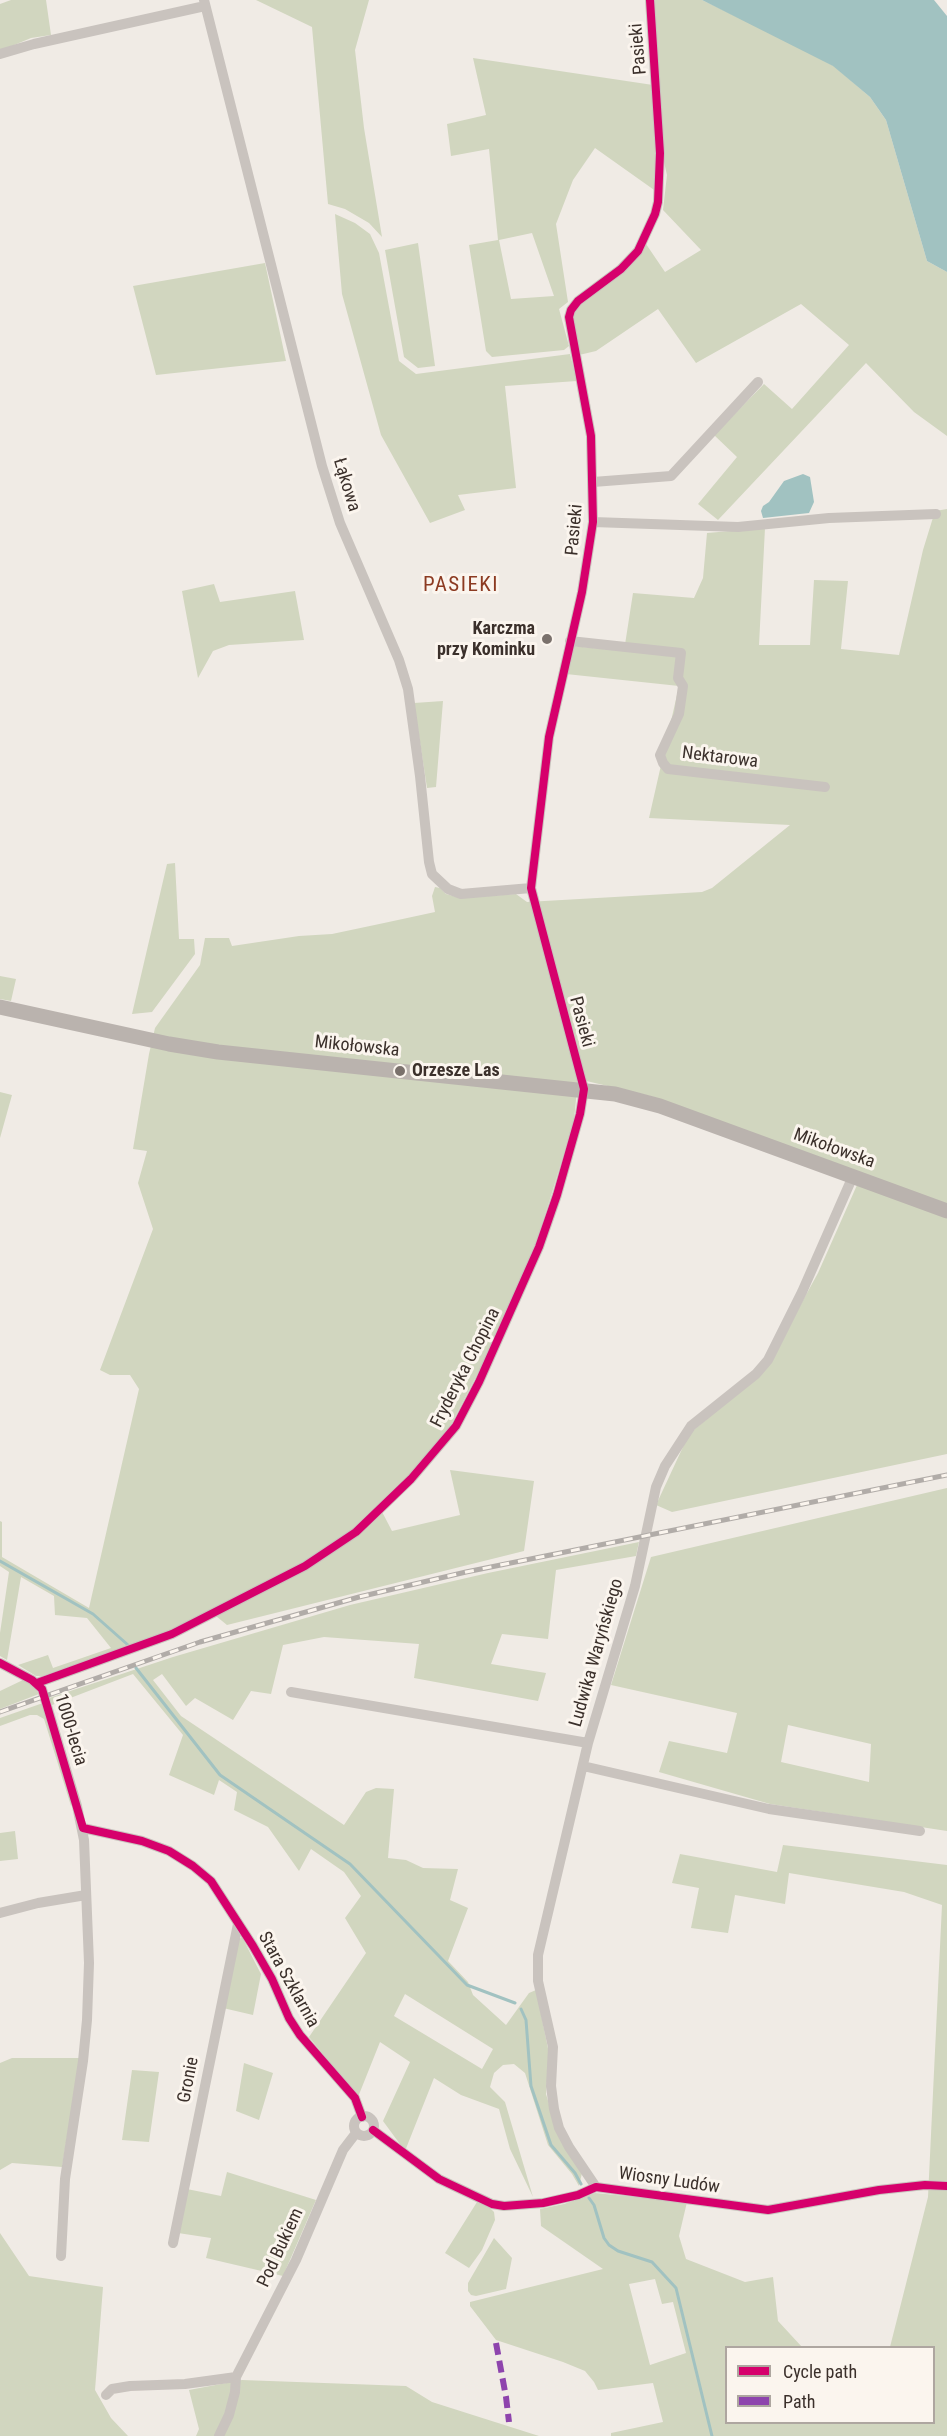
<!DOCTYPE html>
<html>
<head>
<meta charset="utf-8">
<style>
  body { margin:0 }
  #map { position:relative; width:947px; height:2436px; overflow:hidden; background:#f0ebe5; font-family:"Roboto Condensed",sans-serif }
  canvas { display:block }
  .legend { position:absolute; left:725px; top:2346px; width:210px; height:78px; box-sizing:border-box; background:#fbf5ee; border:2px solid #aea6a0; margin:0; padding:8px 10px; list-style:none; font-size:18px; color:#3b302b }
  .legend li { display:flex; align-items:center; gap:12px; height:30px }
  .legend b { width:30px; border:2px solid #aea6a0 }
</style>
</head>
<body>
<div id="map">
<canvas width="947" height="2436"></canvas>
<ul class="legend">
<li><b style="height:8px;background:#d6006c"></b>Cycle path</li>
<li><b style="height:8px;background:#8e44ad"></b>Path</li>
</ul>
</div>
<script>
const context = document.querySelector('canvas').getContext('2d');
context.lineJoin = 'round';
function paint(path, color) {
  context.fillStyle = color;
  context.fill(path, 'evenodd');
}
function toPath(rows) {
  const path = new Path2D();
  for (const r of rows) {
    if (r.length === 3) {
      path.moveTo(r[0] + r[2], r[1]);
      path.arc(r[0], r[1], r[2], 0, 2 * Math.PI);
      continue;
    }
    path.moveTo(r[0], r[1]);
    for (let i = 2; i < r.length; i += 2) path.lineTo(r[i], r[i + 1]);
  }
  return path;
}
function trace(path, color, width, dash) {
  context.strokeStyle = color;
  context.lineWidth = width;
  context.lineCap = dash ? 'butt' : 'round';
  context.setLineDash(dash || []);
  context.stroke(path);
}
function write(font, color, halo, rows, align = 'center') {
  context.font = font + ' "Roboto Condensed",sans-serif';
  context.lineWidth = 6;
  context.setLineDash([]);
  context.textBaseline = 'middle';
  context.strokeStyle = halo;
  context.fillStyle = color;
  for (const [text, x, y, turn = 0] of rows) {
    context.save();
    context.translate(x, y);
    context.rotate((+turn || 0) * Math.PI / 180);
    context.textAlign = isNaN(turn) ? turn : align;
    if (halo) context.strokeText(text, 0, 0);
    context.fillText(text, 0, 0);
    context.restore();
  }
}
paint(toPath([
  [11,0,46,0,51,35,31,38,0,51,0,4],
  [256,0,369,0,355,50,364,128,382,237,369,223,345,209,328,204,312,27],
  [654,0,702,0,787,41,834,66,870,97,886,120,927,261,947,272,947,436,914,412,866,363,718,520,698,504,737,457,714,435,764,384,792,409,849,345,801,304,696,363,658,309,596,351,579,355,572,316,579,305,646,244,665,272,701,250,663,210,667,175,664,162],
  [473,58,653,85,657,192,595,148,573,180,556,224,568,302,559,309,569,346,564,350,492,357,486,351,469,245,498,240,489,149,451,156,447,124,486,115],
  [532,233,554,296,511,299,499,240],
  [335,214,355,223,370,234,379,253,399,361,416,374,570,354,577,381,505,386,516,488,458,495,465,510,430,523,381,435,342,294],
  [418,243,435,366,418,368,404,357,385,250],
  [265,263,286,361,156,375,133,286],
  [947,509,947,1454,672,1512,656,1505,689,1434,764,1371,818,1273,861,1176,650,1096,578,1079,574,1120,551,1196,535,1245,495,1340,443,1440,379,1506,392,1531,460,1515,450,1470,534,1481,524,1551,227,1625,211,1612,171,1631,42,1676,36,1676,18,1665,48,1655,53,1668,111,1648,87,1618,55,1615,54,1596,21,1577,7,1660,0,1656,0,1633,9,1572,0,1566,0,1521,2,1522,2,1557,89,1608,139,1389,130,1375,110,1375,100,1370,153,1229,138,1183,147,1151,133,1149,149,1054,155,1028,200,965,205,938,229,938,232,946,299,936,332,934,384,923,435,912,432,896,435,887,440,888,446,894,461,898,516,894,527,902,702,892,712,888,790,825,649,818,679,686,566,674,572,646,624,651,633,593,694,598,703,578,707,533,765,528,759,645,810,645,814,580,848,581,841,649,899,655,923,550,935,511],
  [214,584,220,602,295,591,304,640,229,645,213,651,198,678,182,591],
  [443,701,436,787,427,788,414,703],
  [175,863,179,939,194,939,195,954,152,1012,132,1014,167,864],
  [0,976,16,979,11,1001,0,999],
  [0,1092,12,1095,0,1138],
  [947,1488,947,1831,770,1804,659,1772,669,1741,727,1753,737,1713,611,1685,651,1557],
  [788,1725,871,1744,869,1782,781,1762],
  [639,1542,636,1556,556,1570,548,1639,502,1634,491,1664,546,1673,538,1701,414,1678,419,1644,324,1637,283,1645,271,1694,251,1691,233,1720,195,1698,186,1706,162,1674,153,1680,181,1716,344,1825,366,1792,376,1788,394,1789,388,1858,406,1860,423,1868,458,1869,450,1900,468,1908,448,1961,468,1982,473,1995,506,2025,529,1993,536,1990,549,2053,546,2094,557,2131,582,2173,579,2186,572,2174,548,2145,525,2073,514,2064,503,2065,494,2073,490,2087,505,2102,533,2197,510,2149,499,2109,461,2095,434,2078,405,2151,383,2121,410,2062,380,2042,358,2097,309,2037,366,1953,345,1918,361,1896,344,1872,311,1849,299,1871,268,1827,234,1810,237,1792,219,1780,214,1795,169,1775,183,1735,133,1674,52,1705,49,1698,173,1657,350,1605,488,1573],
  [405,1994,493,2049,482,2069,394,2016],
  [23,1680,33,1685,39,1694,0,1709,0,1691],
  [43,1703,73,1802,71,1806,44,1719,37,1715,30,1715,0,1726,0,1718],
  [15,1831,18,1859,0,1861,0,1833],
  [783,1845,947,1865,947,2436,611,2436,611,2433,663,2422,653,2383,598,2390,594,2382,585,2371,563,2362,496,2340,470,2306,470,2302,603,2269,541,2226,540,2209,564,2204,595,2193,687,2202,679,2236,686,2259,745,2282,773,2277,778,2321,802,2347,726,2348,726,2422,934,2422,934,2348,890,2347,928,2197,942,1905,904,1892,789,1873,785,1904,735,1895,728,1933,691,1928,699,1888,672,1883,680,1854,777,1872],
  [655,2279,662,2304,673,2302,686,2353,650,2365,629,2284],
  [242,1937,261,1974,253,2015,223,2008,238,1940],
  [12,2058,80,2058,62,2167,12,2163,0,2170,0,2063],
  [244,2063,273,2073,259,2120,236,2111],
  [132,2070,159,2072,149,2142,122,2140],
  [227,2172,316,2200,283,2276,206,2258,211,2238,178,2233,187,2189,221,2196],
  [477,2202,490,2208,494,2212,495,2220,482,2250,469,2268,445,2253],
  [0,2233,29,2276,103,2287,95,2390,111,2418,128,2436,0,2436],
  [494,2238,512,2258,506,2289,476,2296,471,2295,468,2291,468,2283],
  [242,2380,406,2386,432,2402,539,2436,196,2436,199,2429,189,2390]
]), '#d1d6bf');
paint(toPath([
  [702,0,934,0,947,16,947,272,927,261,886,120,870,97,833,66],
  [803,474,810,477,814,502,809,513,763,518,761,511,763,506,769,502,784,481]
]), '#a1c2c1');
trace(toPath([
  [0,1561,93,1614,128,1645],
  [136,1668,220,1775,350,1864,467,1985,515,2003],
  [521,2009,526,2020,531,2086,551,2145,575,2173,581,2184],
  [589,2198,594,2205,604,2238,609,2245,618,2251,652,2262,676,2288,712,2436]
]), '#a1c2c1', 3);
trace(toPath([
  [204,0,322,466,340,523,399,660,408,689,420,776,429,862,432,874,448,889,461,894,531,888],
  [0,54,34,44,205,6],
  [593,482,671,476,758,382],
  [593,522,738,527,829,518,936,514],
  [570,641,681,653,678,678,683,686,679,714,660,755,663,763,668,769,825,787],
  [0,1663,32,1680,42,1689,77,1806,84,1840,89,1963,87,2020,83,2061,65,2179,61,2256],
  [37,1683,172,1634,305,1566,356,1532,411,1479,456,1426,479,1382,539,1247,557,1195,580,1114,584,1089,531,888,549,737,582,592,593,522,591,436,569,317,571,310,578,301,621,269,638,251,655,214,658,202,660,153,650,0],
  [291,1692,588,1743],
  [583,1766,769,1809,920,1831],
  [83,1828,142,1841,169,1851,193,1866,211,1881,253,1946,272,1979,289,2018,300,2035,355,2098,362,2117],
  [0,1913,38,1903,86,1895],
  [364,2126,10],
  [373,2130,439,2179,492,2204,504,2206,543,2203,578,2195,596,2187,768,2210,879,2190,925,2185,947,2186],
  [596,2187,569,2147,559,2128,554,2109,551,2086,553,2047,538,1981,538,1955,588,1743,635,1586,656,1487,665,1466,691,1426,756,1374,768,1360,802,1292,853,1176],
  [173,2243,238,1924],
  [106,2395,112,2389,130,2386,185,2384,236,2377],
  [219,2436,229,2415,235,2392,236,2377,296,2260,343,2150,356,2133]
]), '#c9c3be', 10);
trace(toPath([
  [0,1007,169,1044,218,1052,615,1094,660,1106,947,1211]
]), '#bab3ae', 15);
const rail = toPath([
  [0,1712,200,1642,359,1597,466,1572,947,1475]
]);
trace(rail, '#b1aca8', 5);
trace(rail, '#fbf5ee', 3, [9]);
trace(toPath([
  [496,2343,506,2397,509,2422]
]), '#8e44ad', 6, [12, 6]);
trace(toPath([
  [0,1663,32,1680,42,1689,83,1828,142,1841,169,1851,193,1866,211,1881,253,1946,272,1979,289,2018,300,2035,355,2098,362,2117],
  [37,1683,172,1634,305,1566,356,1532,411,1479,456,1426,479,1382,539,1247,557,1195,580,1114,584,1089,531,888,549,737,582,592,593,522,591,436,569,317,571,310,578,301,621,269,638,251,655,214,658,202,660,153,650,0],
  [373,2130,439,2179,492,2204,504,2206,543,2203,578,2195,596,2187,768,2210,879,2190,925,2185,947,2186]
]), '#d6006c', 8);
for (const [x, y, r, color] of [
  [547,639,6,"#7a716c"],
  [400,1071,6,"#7a716c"]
]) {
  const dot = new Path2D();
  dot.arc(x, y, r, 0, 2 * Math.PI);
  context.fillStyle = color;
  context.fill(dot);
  trace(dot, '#fbf5ee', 2);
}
write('18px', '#3b302b', '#fbf5ee', [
  ["Pasieki",639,49,-95],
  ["Łąkowa",346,485,73],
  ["Pasieki",575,530,-85],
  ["Nektarowa",720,758,7],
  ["Pasieki",581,1022,75],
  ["Mikołowska",357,1047,6],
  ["Mikołowska",834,1149,20],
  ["Fryderyka Chopina",466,1368,-63],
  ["Ludwika Waryńskiego",597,1653,-74],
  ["1000-lecia",70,1730,73],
  ["Stara Szklarnia",288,1980,61],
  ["Gronie",189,2080,-79],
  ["Wiosny Ludów",669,2181,8],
  ["Pod Bukiem",281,2248,-65]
]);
write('bold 18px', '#3b302b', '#fbf5ee', [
  ["Karczma",535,629],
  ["przy Kominku",535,650],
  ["Orzesze Las",412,1071,"left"]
], 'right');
context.letterSpacing = '1.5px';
write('21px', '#8c3b22', '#fbf5ee', [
  ["PASIEKI",461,586]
]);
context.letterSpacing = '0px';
</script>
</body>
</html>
